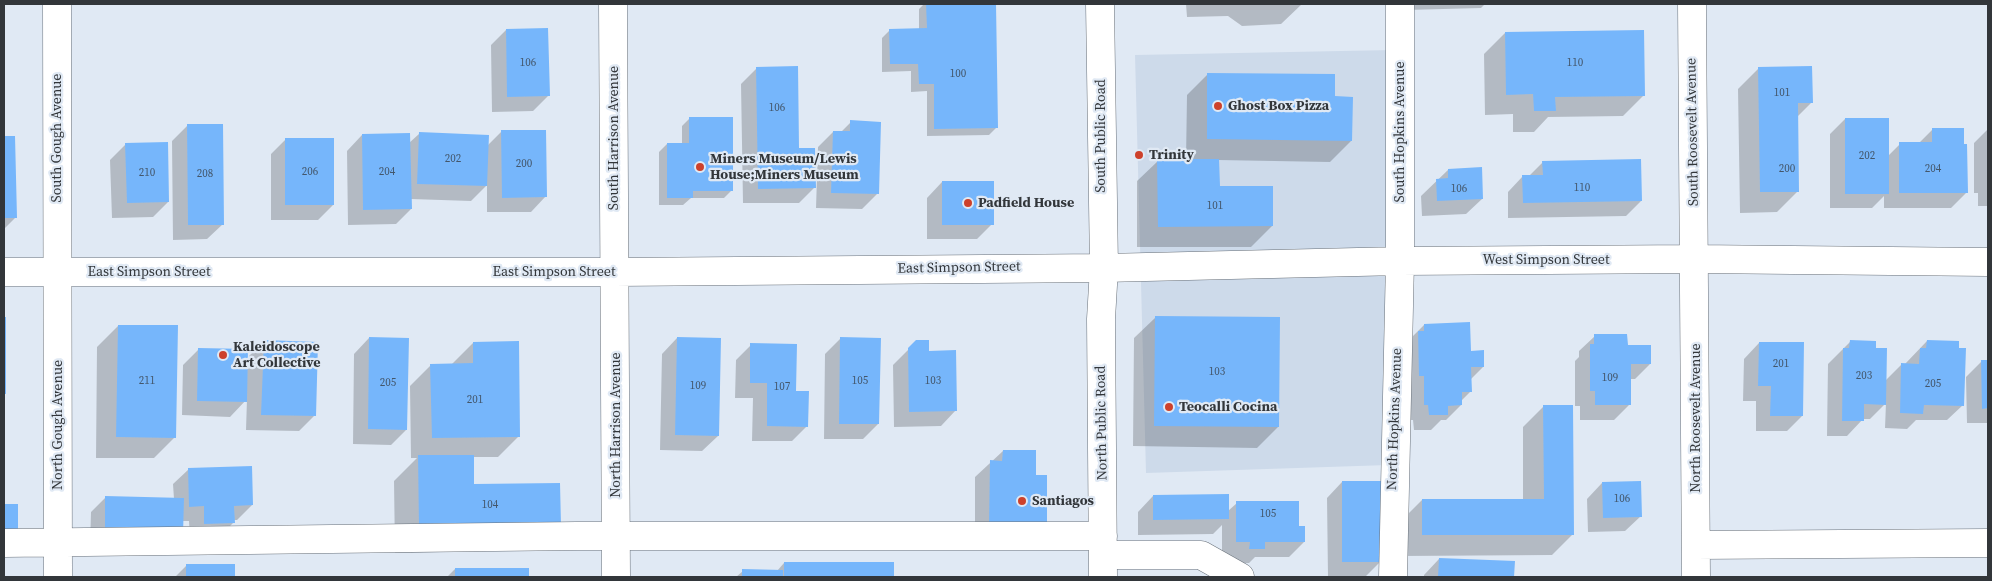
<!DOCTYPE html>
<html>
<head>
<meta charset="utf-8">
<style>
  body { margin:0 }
  #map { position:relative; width:1992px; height:581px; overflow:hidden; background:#e0e9f4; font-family:"Source Serif 4",serif }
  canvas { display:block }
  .frame { position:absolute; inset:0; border:5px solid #32363a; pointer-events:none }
</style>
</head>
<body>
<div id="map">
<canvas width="1992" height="581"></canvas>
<div class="frame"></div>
</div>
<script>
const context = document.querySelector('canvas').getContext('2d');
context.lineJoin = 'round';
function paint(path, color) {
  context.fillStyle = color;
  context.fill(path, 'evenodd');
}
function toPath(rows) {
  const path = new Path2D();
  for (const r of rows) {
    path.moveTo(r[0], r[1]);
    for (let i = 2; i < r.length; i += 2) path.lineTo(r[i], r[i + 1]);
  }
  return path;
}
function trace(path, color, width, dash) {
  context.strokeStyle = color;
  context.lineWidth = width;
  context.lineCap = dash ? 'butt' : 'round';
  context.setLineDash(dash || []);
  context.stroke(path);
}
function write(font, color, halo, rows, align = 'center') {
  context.font = font + ' "Source Serif 4",serif';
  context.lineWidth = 4.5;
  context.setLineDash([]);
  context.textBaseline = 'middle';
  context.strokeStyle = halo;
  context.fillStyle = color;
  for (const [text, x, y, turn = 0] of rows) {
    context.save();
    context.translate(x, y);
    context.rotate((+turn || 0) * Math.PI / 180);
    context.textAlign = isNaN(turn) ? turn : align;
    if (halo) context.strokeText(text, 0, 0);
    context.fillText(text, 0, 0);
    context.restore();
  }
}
paint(toPath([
  [1393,50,1388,465,1146,473,1135,55]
]), '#cddaea');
paint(toPath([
  [924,4,995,4,997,127,989,135,927,136,927,91,911,92,911,71,882,72,882,38,890,30,919,30,919,9],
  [1186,4,1302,4,1281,24,1242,26,1228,16,1187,17],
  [1406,4,1485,4,1481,8,1406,10],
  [506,30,548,96,533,111,492,112,491,45],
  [1505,33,1644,95,1623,116,1548,117,1534,132,1513,132,1513,114,1485,115,1484,54],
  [757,68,816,186,799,203,743,203,741,84],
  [1759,68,1811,103,1797,117,1798,191,1777,212,1740,213,1738,89],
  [1208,74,1334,98,1351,141,1330,162,1218,160,1218,188,1272,226,1251,247,1137,247,1137,181,1158,161,1186,160,1187,95],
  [690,118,732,190,724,198,691,198,683,205,659,205,659,152,667,144,682,144,682,126],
  [1845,119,1888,156,1900,144,1918,144,1932,130,1966,193,1951,208,1884,208,1884,196,1872,208,1830,208,1830,134],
  [851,122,877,194,862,209,816,208,818,147,833,132,841,132],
  [187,126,223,224,207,239,173,240,172,141],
  [1988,129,1988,206,1978,206,1978,193,1974,193,1974,143],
  [502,131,546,196,531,212,487,212,487,185,471,201,411,199,411,209,396,224,348,225,347,151,362,135,409,143,419,134,487,146],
  [4,138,14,138,15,218,4,229],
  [286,139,333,205,318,220,271,220,271,154],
  [126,144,168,202,153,217,112,218,110,160],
  [1543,162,1641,201,1626,216,1508,218,1508,192,1523,176,1529,176],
  [1448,170,1482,199,1466,214,1422,216,1421,196],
  [942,182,992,224,977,239,927,239,927,198],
  [4,318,5,318,4,395],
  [1155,318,1278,427,1257,448,1133,446,1134,338],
  [1424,325,1470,352,1483,367,1470,380,1471,391,1461,401,1461,405,1446,420,1441,420,1431,430,1414,430,1413,420,1409,420,1409,340],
  [118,326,175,437,154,458,96,458,97,347],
  [1595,336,1626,346,1650,364,1635,379,1629,379,1629,405,1614,420,1580,420,1580,406,1575,406,1575,361,1579,357,1579,351],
  [369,338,406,430,391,445,353,444,354,354],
  [677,338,718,436,702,451,660,450,662,354],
  [841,338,878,424,863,439,824,439,825,354],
  [264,341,314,416,299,431,246,430,247,399,230,417,182,415,183,365,198,350,249,367,249,356],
  [1927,341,1963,405,1947,420,1916,420,1907,429,1885,428,1886,403,1870,419,1863,419,1847,436,1827,436,1828,364,1850,342,1875,349,1885,381,1902,364,1905,364],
  [916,342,928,352,956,410,941,426,894,427,893,365],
  [473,343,519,436,498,457,473,457,473,486,535,550,395,553,394,481,417,458,411,458,410,386,431,365,452,364],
  [1759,343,1802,416,1787,431,1756,431,1756,401,1743,401,1744,359],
  [751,345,795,392,807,426,792,441,752,441,753,398,735,398,736,360],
  [1982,361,1988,361,1988,423,1967,423,1966,377],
  [1544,406,1573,534,1552,555,1401,556,1401,521,1422,500,1523,500,1523,427],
  [1003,451,1035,477,975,542,975,477],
  [189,469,252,505,237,520,233,520,233,523,218,538,190,539,189,521,182,521,90,548,91,512,106,497,174,499,173,484],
  [1342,482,1381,561,1366,576,1328,577,1327,498],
  [1602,483,1641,516,1625,531,1588,532,1587,499],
  [1153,496,1228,511,1237,503,1298,527,1304,542,1289,557,1255,557,1249,563,1235,563,1235,557,1222,557,1222,525,1213,534,1138,535,1138,512],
  [1439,559,1513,562,1513,577,1424,577,1424,575],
  [784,563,893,563,893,577,736,577,743,571,777,571],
  [233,565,234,577,175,577,186,566],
  [455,569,528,569,528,577,447,577]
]), '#0003');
paint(toPath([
  [926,4,996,4,998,128,934,129,934,84,919,84,918,64,890,64,889,29,927,28],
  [548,28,550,96,507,97,506,29],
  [1644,30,1645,96,1555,97,1556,111,1534,111,1533,94,1506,95,1505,32],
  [798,66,799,148,815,148,816,188,758,189,756,67],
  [1812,66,1813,103,1798,103,1799,192,1760,192,1758,67],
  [1207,73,1335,74,1335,96,1353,97,1352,141,1207,139],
  [689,117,733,117,733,191,693,191,693,198,667,198,667,143,689,143],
  [1845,118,1889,118,1889,194,1845,194],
  [850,120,881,122,879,194,831,193,833,131,850,131],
  [187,124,223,124,224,225,188,225],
  [1932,128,1964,128,1964,144,1967,144,1968,193,1899,193,1899,142,1932,142],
  [501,130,546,130,547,197,502,198],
  [419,132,489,135,487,186,417,184],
  [410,133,412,209,363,210,362,134],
  [4,136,15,136,17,218,4,218],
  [285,138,334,138,334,205,285,205],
  [168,142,169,202,127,203,125,143],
  [1157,159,1219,159,1220,186,1273,186,1273,226,1158,227],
  [1641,159,1642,201,1523,203,1522,175,1543,175,1542,161],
  [1482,167,1483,199,1437,201,1436,179,1448,178,1448,169],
  [942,181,994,181,994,225,942,225],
  [1155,316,1280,317,1279,427,1154,426],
  [4,317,6,317,6,394,4,394],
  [1470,322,1471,351,1484,350,1484,367,1471,367,1472,392,1462,392,1462,405,1448,406,1448,415,1429,415,1428,405,1424,405,1424,376,1419,376,1418,331,1424,331,1424,324],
  [118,325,178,325,176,438,116,437],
  [1594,334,1627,334,1628,345,1651,345,1651,364,1631,364,1631,405,1595,405,1595,391,1590,391,1590,344,1594,344],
  [369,337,409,338,407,430,368,429],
  [677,337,721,338,719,436,675,435],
  [840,337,881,338,879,424,839,424],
  [264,340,318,342,316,416,261,415],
  [916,340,929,340,929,351,956,350,957,411,909,412,908,348],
  [1850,340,1876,341,1876,348,1887,348,1886,405,1864,404,1864,421,1842,421,1843,348,1849,348],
  [1927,340,1959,341,1959,348,1966,348,1964,406,1924,405,1923,414,1900,413,1901,363,1919,364,1920,348,1926,348],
  [519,341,520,437,432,438,430,364,473,363,473,342],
  [1759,342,1804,342,1803,416,1770,416,1771,386,1758,386],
  [750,343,797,344,796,391,809,391,808,427,767,426,767,383,750,383],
  [198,348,248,349,247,402,197,401],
  [1981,360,1988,360,1988,408,1982,409],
  [1543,405,1573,405,1574,535,1422,535,1422,499,1544,499],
  [1003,450,1036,450,1036,475,1047,475,1047,528,989,527,990,460,1002,461],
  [418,455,474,455,474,484,560,483,561,526,419,528],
  [252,466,253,505,234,506,235,523,204,524,204,506,189,507,188,468],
  [1342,481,1382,481,1383,562,1342,562],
  [1641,481,1642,517,1603,518,1602,482],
  [1229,494,1229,519,1153,520,1153,495],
  [105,496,184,498,183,535,105,533],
  [1236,501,1299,501,1299,526,1305,526,1305,542,1265,542,1265,549,1249,549,1250,542,1236,542],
  [4,504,18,504,18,536,4,536],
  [1439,558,1515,561,1514,577,1438,577],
  [784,562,894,562,894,577,784,577],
  [186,564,235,564,235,577,186,577],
  [455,568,529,568,529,577,455,577],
  [742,569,783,570,783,577,742,577]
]), '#76b6fb');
const minor = toPath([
  [57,4,58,577],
  [613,4,616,577],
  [1100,4,1104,268,1101,319,1103,577],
  [1692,4,1696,577],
  [4,272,615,272,1104,268,1400,261,1695,259,1988,262],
  [4,543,577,536,1103,536],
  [1696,545,1988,543],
  [1103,555,1201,555,1240,577],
  [1393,577,1400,261,1400,4]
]);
trace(minor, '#687079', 29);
trace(minor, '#fff', 28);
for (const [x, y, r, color] of [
  [1218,106,5,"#cd412b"],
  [1139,155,5,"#cd412b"],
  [700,167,5,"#cd412b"],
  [968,203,5,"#cd412b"],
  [223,355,5,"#cd412b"],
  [1169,407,5,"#cd412b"],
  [1022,501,5,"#cd412b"]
]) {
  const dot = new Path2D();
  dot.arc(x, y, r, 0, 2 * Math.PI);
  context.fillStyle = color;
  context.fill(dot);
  trace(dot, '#e0e9f4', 2);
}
write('11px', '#43566a', null, [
  ["106",528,63],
  ["110",1575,63],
  ["100",958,74],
  ["101",1782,93],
  ["106",777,108],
  ["202",1867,156],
  ["202",453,159],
  ["200",524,164],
  ["200",1787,169],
  ["204",1933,169],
  ["206",310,172],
  ["204",387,172],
  ["210",147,173],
  ["208",205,174],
  ["110",1582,188],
  ["106",1459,189],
  ["101",1215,206],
  ["201",1781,364],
  ["103",1217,372],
  ["203",1864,376],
  ["109",1610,378],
  ["211",147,381],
  ["105",860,381],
  ["103",933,381],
  ["205",388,383],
  ["205",1933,384],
  ["109",698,386],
  ["107",782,387],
  ["201",475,400],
  ["106",1622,499],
  ["104",490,505],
  ["105",1268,514]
]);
write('bold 14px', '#32363a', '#e0e9f4', [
  ["Ghost Box Pizza",1228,106],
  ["Trinity",1149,155],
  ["Miners Museum/Lewis",710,159],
  ["House;Miners Museum",710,175],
  ["Padfield House",978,203],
  ["Kaleidoscope",233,347],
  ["Art Collective",233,363],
  ["Teocalli Cocina",1179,407],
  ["Santiagos",1032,501]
], 'left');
write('14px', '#32363a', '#e0e9f4', [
  ["South Hopkins Avenue",1400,132,-90],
  ["South Roosevelt Avenue",1693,132,-91],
  ["South Public Road",1101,136,-90],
  ["South Gough Avenue",57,138,-90],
  ["South Harrison Avenue",614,138,-90],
  ["West Simpson Street",1546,260],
  ["East Simpson Street",959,268,-1],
  ["East Simpson Street",149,272],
  ["East Simpson Street",554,272],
  ["North Roosevelt Avenue",1696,418,-90],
  ["North Hopkins Avenue",1395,419,-88],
  ["North Public Road",1102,423,-91],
  ["North Gough Avenue",58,425,-90],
  ["North Harrison Avenue",616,425,-90]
]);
</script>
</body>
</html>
